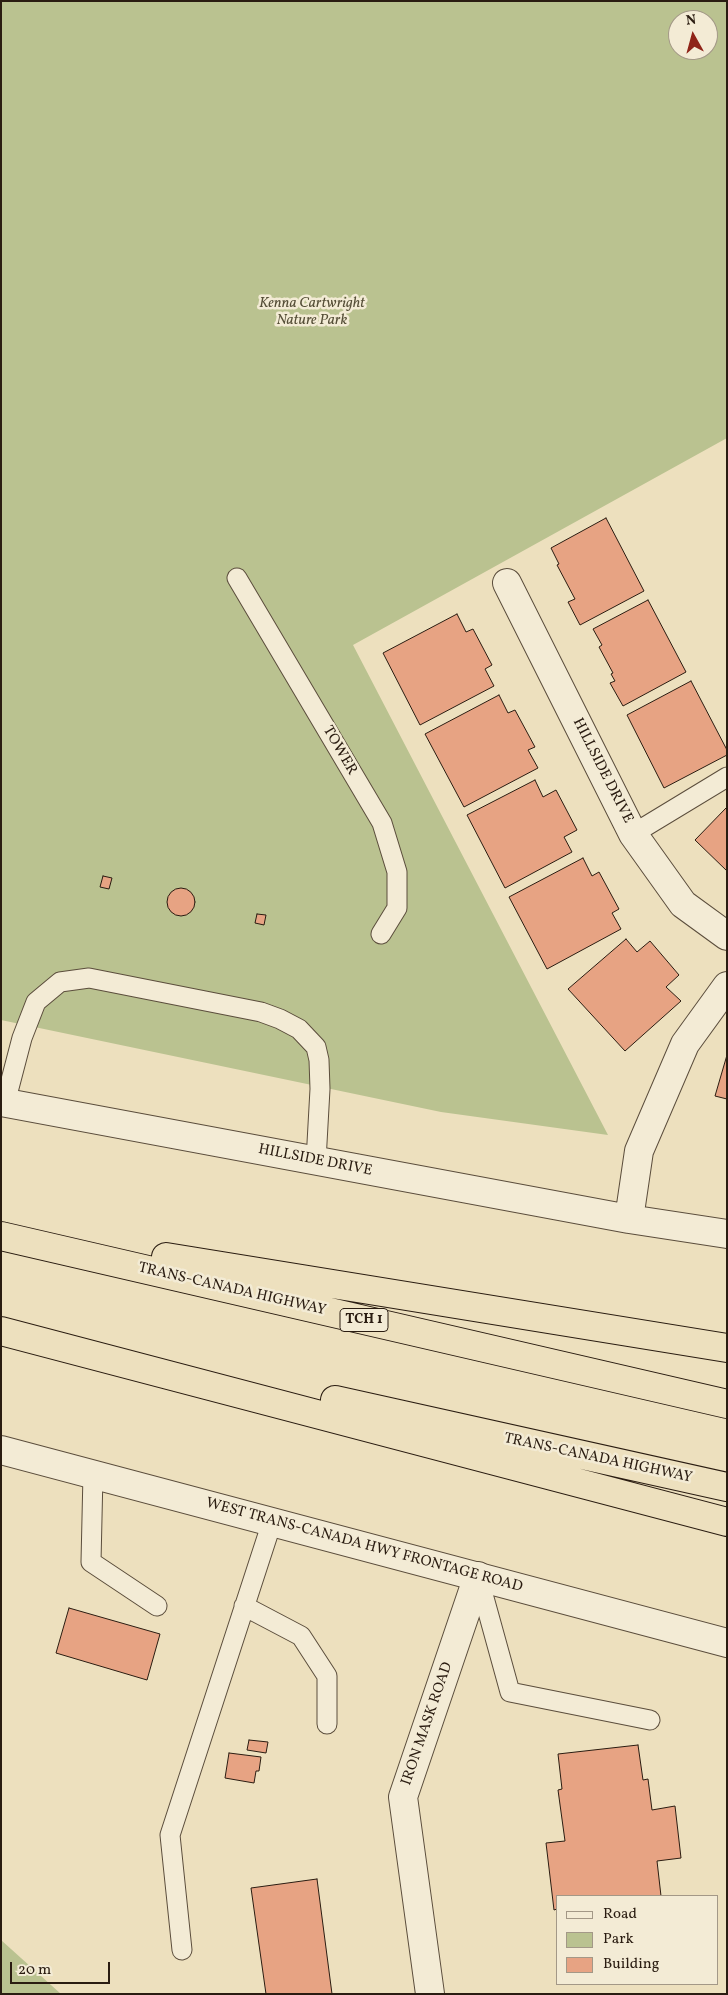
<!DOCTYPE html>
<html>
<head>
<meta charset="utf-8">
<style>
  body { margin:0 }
  #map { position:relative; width:728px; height:1995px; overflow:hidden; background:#ede0be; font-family:Vollkorn,serif }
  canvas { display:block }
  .frame { position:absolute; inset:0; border:2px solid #2a1c11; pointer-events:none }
  .legend { position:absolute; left:556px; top:1895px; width:162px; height:90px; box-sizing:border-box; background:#f3ebd5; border:1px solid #a39887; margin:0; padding:6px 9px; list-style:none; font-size:15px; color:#2a1c11 }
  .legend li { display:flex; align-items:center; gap:10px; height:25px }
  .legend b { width:25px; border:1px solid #a39887 }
  .north { position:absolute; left:668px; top:10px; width:50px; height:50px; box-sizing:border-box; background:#f3ebd5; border:1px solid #a39887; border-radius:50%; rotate:353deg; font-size:14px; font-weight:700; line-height:20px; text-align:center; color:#2a1c11 }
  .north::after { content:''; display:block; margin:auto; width:18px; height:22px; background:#8f2418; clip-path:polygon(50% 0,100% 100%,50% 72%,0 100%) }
  .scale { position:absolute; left:10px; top:1962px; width:100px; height:22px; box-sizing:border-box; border:2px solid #2a1c11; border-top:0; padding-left:6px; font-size:15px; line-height:18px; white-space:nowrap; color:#2a1c11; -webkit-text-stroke:4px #f3ebd5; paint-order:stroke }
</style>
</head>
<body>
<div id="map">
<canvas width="728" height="1995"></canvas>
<div class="frame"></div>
<ul class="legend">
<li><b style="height:6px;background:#f3ebd5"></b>Road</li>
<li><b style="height:14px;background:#bac290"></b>Park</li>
<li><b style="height:14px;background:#e7a383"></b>Building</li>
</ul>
<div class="north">N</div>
<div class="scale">20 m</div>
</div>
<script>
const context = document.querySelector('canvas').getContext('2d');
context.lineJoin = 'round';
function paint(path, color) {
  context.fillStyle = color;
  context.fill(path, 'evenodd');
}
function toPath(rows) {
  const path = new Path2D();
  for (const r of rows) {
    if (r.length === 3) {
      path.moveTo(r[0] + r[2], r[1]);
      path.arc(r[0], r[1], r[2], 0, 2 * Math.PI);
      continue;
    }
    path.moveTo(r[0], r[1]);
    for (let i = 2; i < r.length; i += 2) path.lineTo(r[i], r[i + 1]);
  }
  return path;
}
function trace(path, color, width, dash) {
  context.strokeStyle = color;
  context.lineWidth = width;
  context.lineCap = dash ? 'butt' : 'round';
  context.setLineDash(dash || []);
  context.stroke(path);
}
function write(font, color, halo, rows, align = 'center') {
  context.font = font + ' Vollkorn,serif';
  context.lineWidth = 5;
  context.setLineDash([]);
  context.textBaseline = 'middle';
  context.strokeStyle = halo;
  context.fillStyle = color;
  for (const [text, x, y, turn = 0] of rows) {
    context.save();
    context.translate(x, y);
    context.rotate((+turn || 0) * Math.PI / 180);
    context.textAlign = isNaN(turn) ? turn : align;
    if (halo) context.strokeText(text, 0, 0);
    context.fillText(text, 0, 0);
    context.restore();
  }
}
paint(toPath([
  [1,1,727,1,727,438,353,645,608,1135,441,1112,1,1020],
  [678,20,708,20,708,50,678,50],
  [1,1940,61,1994,1,1994]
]), '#bac290');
const building = toPath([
  [606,518,644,591,580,625,568,602,575,599,557,565,559,564,551,548,606,518],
  [648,600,686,672,623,706,610,683,615,681,611,674,613,673,599,647,602,645,593,629,648,600],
  [457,614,466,632,473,629,492,665,485,669,494,686,420,725,383,653,457,614],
  [691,681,727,750,727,755,664,788,627,715,691,681],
  [499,695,508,713,515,710,535,747,528,750,538,768,464,807,425,734,499,695],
  [535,780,543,797,556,790,577,830,564,837,572,852,505,888,467,815,535,780],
  [727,807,727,871,695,840,727,807],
  [583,858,592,876,599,872,619,909,612,913,621,929,547,969,509,897,583,858],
  [103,876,112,878,109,889,100,887,103,876],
  [181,902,14],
  [257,914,266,915,264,925,255,923,257,914],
  [626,939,637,952,650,941,679,975,666,987,681,1001,625,1051,568,989,626,939],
  [727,1055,727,1099,715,1096,727,1055],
  [69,1608,160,1634,147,1680,56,1653,69,1608],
  [249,1740,268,1742,266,1753,247,1750,249,1740],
  [638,1745,643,1780,648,1779,652,1810,675,1806,681,1858,657,1861,661,1896,557,1896,557,1909,554,1910,546,1843,565,1841,558,1790,562,1789,558,1754,638,1745],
  [229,1753,261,1757,259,1771,256,1771,254,1783,225,1778,229,1753],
  [317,1879,332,1994,266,1994,251,1888,317,1879]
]);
paint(building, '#e7a383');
trace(building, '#2a1c11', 1);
const service = toPath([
  [237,578,382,823,397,872,397,908,381,934],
  [633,834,727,777],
  [5,1103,22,1038,36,1002,60,982,89,978,261,1012,280,1019,299,1029,316,1047,319,1060,320,1089,316,1161],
  [93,1474,91,1562,157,1606],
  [478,1576,510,1692,650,1720],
  [244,1606,301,1636,327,1676,327,1724],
  [182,1950,170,1835,272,1522]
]);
const minor = toPath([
  [507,583,633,834,683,904,727,936],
  [1,1102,629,1219,727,1234],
  [629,1219,639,1151,685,1044,727,986],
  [430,1994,403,1797,478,1576]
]);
const tertiary = toPath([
  [1,1450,727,1643]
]);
const motorway = toPath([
  [1,1236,727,1404],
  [166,1257,727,1348],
  [1,1331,727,1522],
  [335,1400,727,1487]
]);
trace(service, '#5b4d3c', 21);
trace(minor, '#5b4d3c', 30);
trace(tertiary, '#5b4d3c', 30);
trace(motorway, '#2a1c11', 30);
trace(service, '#f3ebd5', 19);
trace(minor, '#f3ebd5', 28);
trace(tertiary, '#f3ebd5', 28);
trace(motorway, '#ede0be', 28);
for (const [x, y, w] of [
  [364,1320,48]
]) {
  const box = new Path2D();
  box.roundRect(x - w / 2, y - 11.5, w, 23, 4);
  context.fillStyle = '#f3ebd5';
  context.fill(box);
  trace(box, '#2a1c11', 1);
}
write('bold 14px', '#2a1c11', null, [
  ["TCH 1",364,1320]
]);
write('italic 15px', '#554e37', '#f3ebd5', [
  ["Kenna Cartwright",312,304],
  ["Nature Park",312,321]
]);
write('15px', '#2a1c11', '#f3ebd5', [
  ["TOWER",339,751,60],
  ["HILLSIDE DRIVE",602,771,63],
  ["HILLSIDE DRIVE",315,1161,11],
  ["TRANS-CANADA HIGHWAY",232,1290,13],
  ["TRANS-CANADA HIGHWAY",598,1459,12],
  ["WEST TRANS-CANADA HWY FRONTAGE ROAD",364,1546,15],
  ["IRON MASK ROAD",428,1724,-71]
]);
</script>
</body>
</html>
